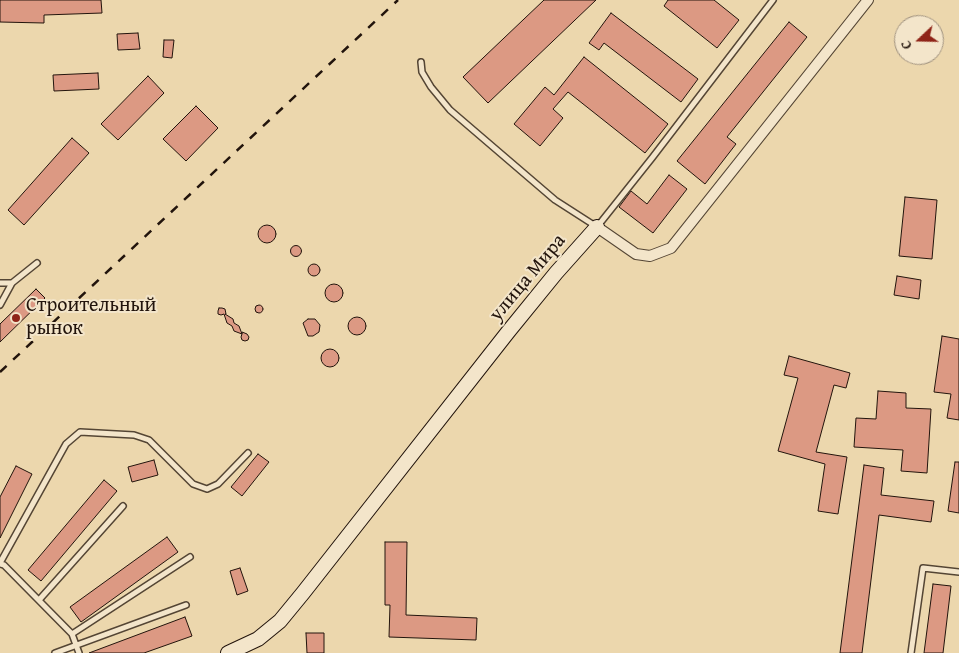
<!DOCTYPE html>
<html>
<head>
<meta charset="utf-8">
<style>
  body { margin:0 }
  #map { position:relative; width:959px; height:653px; overflow:hidden; background:#ecd7ad; font-family:"Gentium Book Plus",serif }
  canvas { display:block }
  .north { position:absolute; left:894px; top:15px; width:50px; height:50px; box-sizing:border-box; background:#f3e5ca; border:1px solid #9f917e; border-radius:50%; rotate:249deg; font-size:14px; font-weight:700; line-height:20px; text-align:center; color:#22140c }
  .north::after { content:''; display:block; margin:auto; width:18px; height:22px; background:#8f2418; clip-path:polygon(50% 0,100% 100%,50% 72%,0 100%) }
</style>
</head>
<body>
<div id="map">
<canvas width="959" height="653"></canvas>
<div class="north">С</div>
</div>
<script>
const context = document.querySelector('canvas').getContext('2d');
context.lineJoin = 'round';
function paint(path, color) {
  context.fillStyle = color;
  context.fill(path, 'evenodd');
}
function toPath(rows) {
  const path = new Path2D();
  for (const r of rows) {
    if (r.length === 3) {
      path.moveTo(r[0] + r[2], r[1]);
      path.arc(r[0], r[1], r[2], 0, 2 * Math.PI);
      continue;
    }
    path.moveTo(r[0], r[1]);
    for (let i = 2; i < r.length; i += 2) path.lineTo(r[i], r[i + 1]);
  }
  return path;
}
function trace(path, color, width, dash) {
  context.strokeStyle = color;
  context.lineWidth = width;
  context.lineCap = dash ? 'butt' : 'round';
  context.setLineDash(dash || []);
  context.stroke(path);
}
function write(font, color, halo, rows, align = 'center') {
  context.font = font + ' "Gentium Book Plus",serif';
  context.lineWidth = 4;
  context.setLineDash([]);
  context.textBaseline = 'middle';
  context.strokeStyle = halo;
  context.fillStyle = color;
  for (const [text, x, y, turn = 0] of rows) {
    context.save();
    context.translate(x, y);
    context.rotate((+turn || 0) * Math.PI / 180);
    context.textAlign = isNaN(turn) ? turn : align;
    if (halo) context.strokeText(text, 0, 0);
    context.fillText(text, 0, 0);
    context.restore();
  }
}
const building = toPath([
  [0,0,101,0,102,13,44,15,44,23,0,22,0,0],
  [544,0,596,0,488,103,463,77,544,0],
  [668,0,714,0,739,20,717,48,664,6,668,0],
  [611,13,698,79,681,102,604,43,599,50,589,43,611,13],
  [789,22,807,37,727,137,736,144,705,184,677,161,789,22],
  [138,33,140,49,118,50,117,34,138,33],
  [164,40,174,40,172,58,163,57,164,40],
  [584,57,668,124,645,153,568,92,553,109,563,118,540,146,514,124,545,87,554,95,584,57],
  [98,73,99,89,54,91,53,75,98,73],
  [148,76,164,93,118,140,101,124,148,76],
  [196,106,218,128,186,161,163,139,196,106],
  [72,138,89,153,24,225,8,210,72,138],
  [669,175,687,189,653,233,619,207,631,191,647,204,669,175],
  [905,197,937,200,932,259,899,256,905,197],
  [267,234,9],
  [296,251,5.5],
  [314,270,6],
  [897,276,921,280,919,299,894,295,897,276],
  [334,293,9],
  [36,289,45,298,0,342,0,324,36,289],
  [259,309,4],
  [219,308,222,308,225,309,226,314,225,314,233,319,234,323,239,326,242,334,242,332,247,334,249,337,248,340,245,341,242,340,241,337,242,334,234,331,232,326,227,323,224,314,221,315,218,314,218,311,219,308],
  [357,326,9],
  [308,319,315,319,320,325,319,332,313,336,308,336,303,323,308,319],
  [942,336,959,339,959,420,947,418,951,394,934,392,942,336],
  [330,358,9],
  [789,356,850,373,846,388,834,385,816,452,847,457,838,514,818,511,825,464,778,451,798,378,784,375,789,356],
  [878,391,906,393,906,408,931,409,927,473,901,471,903,450,854,447,856,418,876,419,878,391],
  [258,454,269,462,242,496,231,487,258,454],
  [154,460,158,475,132,482,128,467,154,460],
  [955,462,959,462,959,513,948,511,955,462],
  [864,465,884,468,881,495,934,501,931,522,879,515,862,653,840,653,864,465],
  [16,466,32,474,0,538,0,497,16,466],
  [104,480,117,491,41,581,28,570,104,480],
  [167,537,178,552,81,622,70,607,167,537],
  [385,542,407,542,406,615,477,618,476,640,389,637,390,605,385,605,385,542],
  [240,568,248,591,237,595,230,571,240,568],
  [933,584,951,586,943,653,924,653,933,584],
  [185,617,192,636,144,653,89,653,185,617],
  [306,633,324,633,324,653,307,653,306,633]
]);
paint(building, '#dc9983');
trace(building, '#22140c', 1);
const lane = toPath([
  [421,62,422,72,431,87,450,110,555,200,597,227,652,158,773,0],
  [0,283,12,283],
  [0,305,12,283,37,263],
  [0,563,66,444,80,432,134,435,149,440,193,484,207,489,218,484,248,453],
  [0,564,4,565,72,634,79,653],
  [39,600,123,506],
  [72,634,190,557],
  [55,653,186,605],
  [911,653,923,568,959,572]
]);
const street = toPath([
  [597,227,636,254,650,256,671,248,868,0]
]);
const secondary = toPath([
  [228,653,258,639,280,621,303,593,508,332,556,273,597,227]
]);
trace(lane, '#544534', 8);
trace(street, '#544534', 12);
trace(secondary, '#22140c', 16);
trace(lane, '#f3e5ca', 5);
trace(street, '#f3e5ca', 10);
trace(secondary, '#f3e5ca', 14);
trace(toPath([
  [0,372,398,0]
]), '#22140c', 2.5, [9, 9]);
for (const [x, y, r, color] of [
  [16,318,5,"#8f2418"]
]) {
  const dot = new Path2D();
  dot.arc(x, y, r, 0, 2 * Math.PI);
  context.fillStyle = color;
  context.fill(dot);
  trace(dot, '#f3e5ca', 2);
}
write('20px', '#22140c', '#f3e5ca', [
  ["улица Мира",528,278,-50]
]);
write('20px', '#22140c', '#f3e5ca', [
  ["Строительный",26,306],
  ["рынок",26,329]
], 'left');
</script>
</body>
</html>
